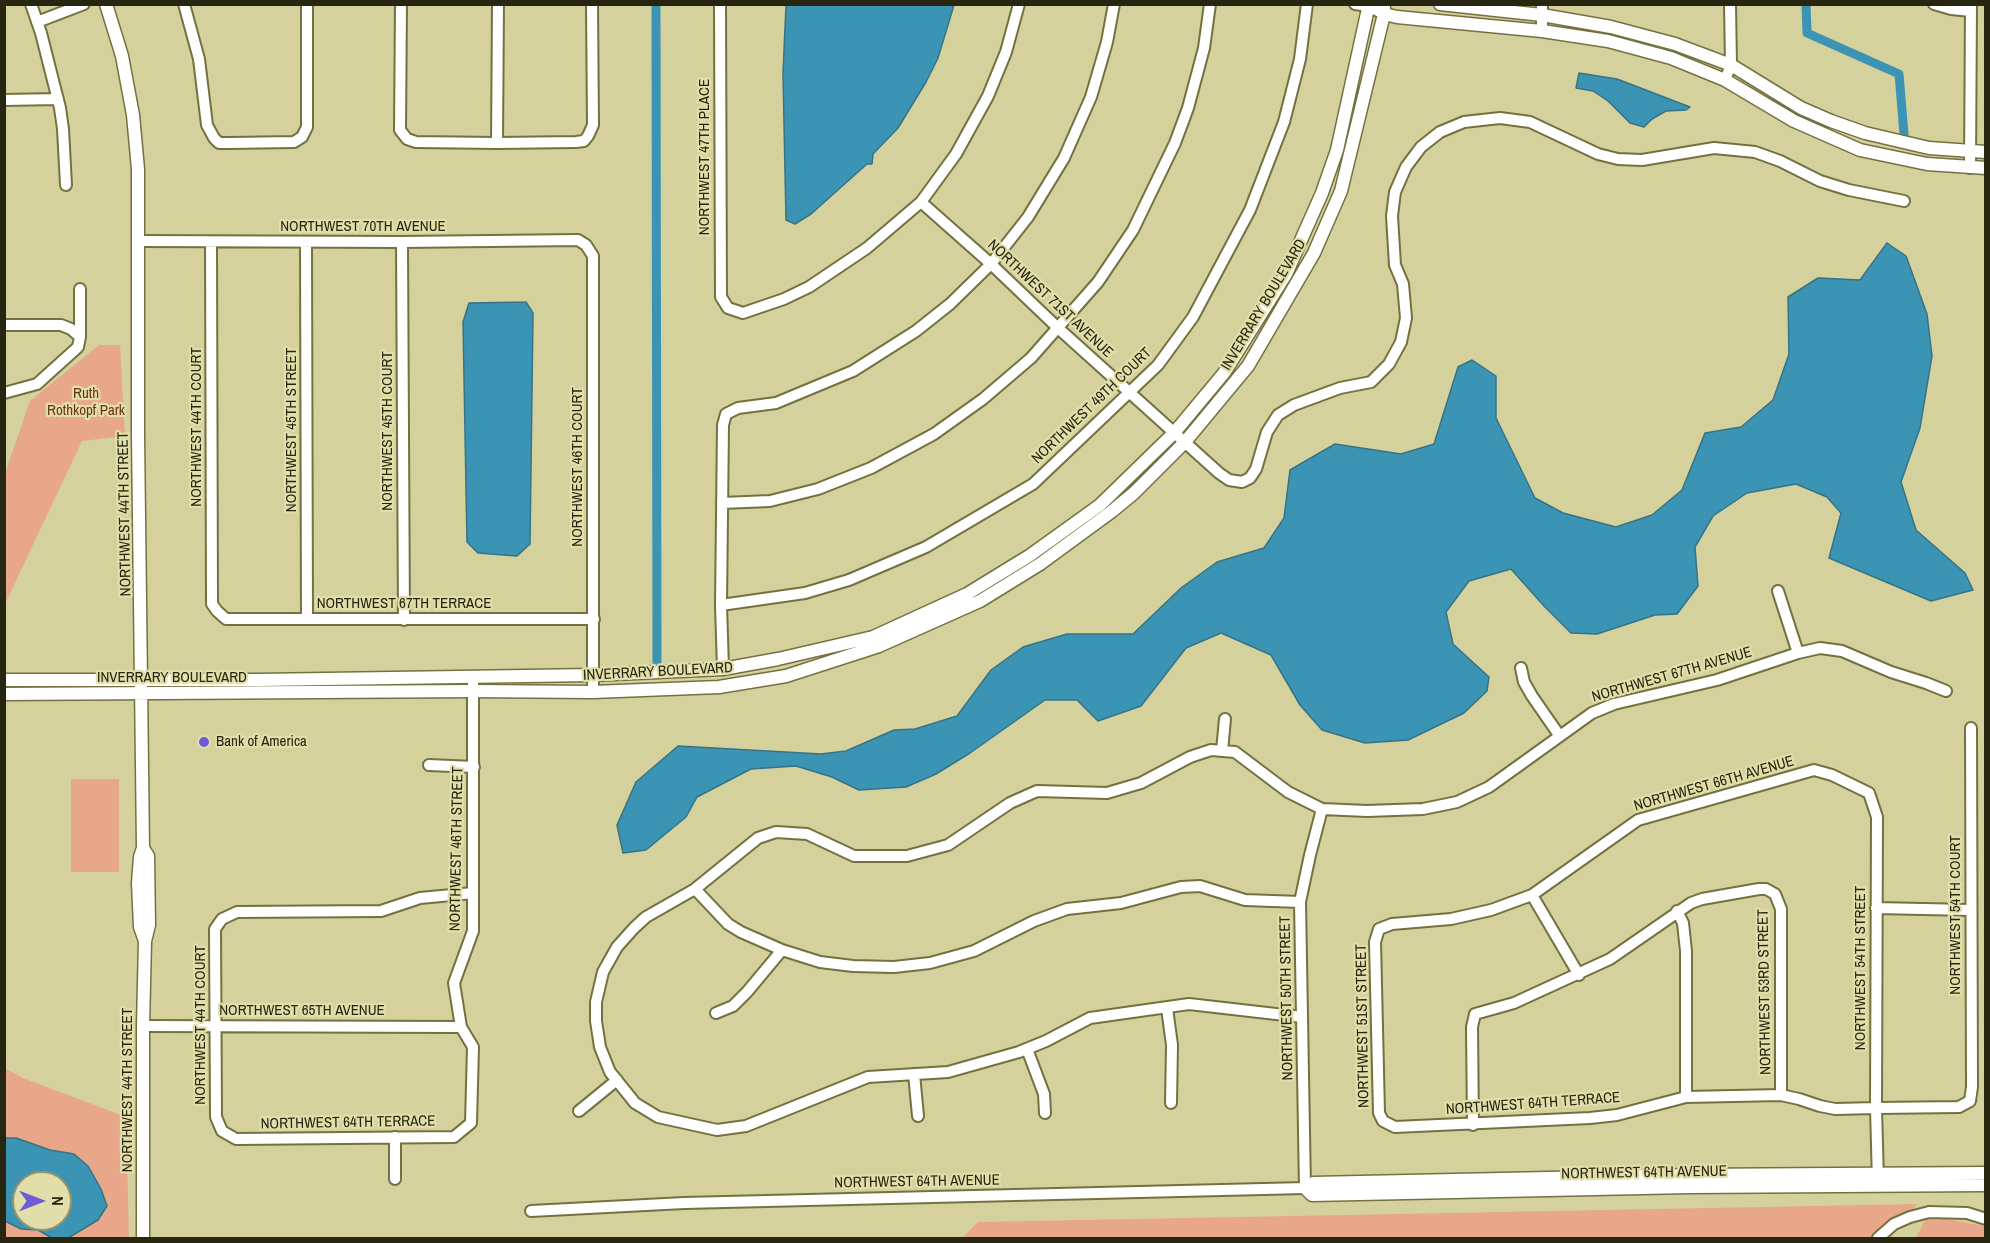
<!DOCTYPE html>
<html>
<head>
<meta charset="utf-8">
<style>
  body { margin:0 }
  #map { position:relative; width:1990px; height:1243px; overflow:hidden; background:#d4d19d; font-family:"Archivo Narrow",sans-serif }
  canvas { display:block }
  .frame { position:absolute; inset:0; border:6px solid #272611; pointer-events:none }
  .north { position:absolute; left:12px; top:1171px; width:60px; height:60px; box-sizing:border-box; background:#e1dea9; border:2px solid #97946c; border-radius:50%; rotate:90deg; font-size:16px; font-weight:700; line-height:24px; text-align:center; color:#272611 }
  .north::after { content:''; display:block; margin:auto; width:21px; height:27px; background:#6e5cd6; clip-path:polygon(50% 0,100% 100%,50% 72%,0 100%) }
</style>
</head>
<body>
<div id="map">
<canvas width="1990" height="1243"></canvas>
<div class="frame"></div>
<div class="north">N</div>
</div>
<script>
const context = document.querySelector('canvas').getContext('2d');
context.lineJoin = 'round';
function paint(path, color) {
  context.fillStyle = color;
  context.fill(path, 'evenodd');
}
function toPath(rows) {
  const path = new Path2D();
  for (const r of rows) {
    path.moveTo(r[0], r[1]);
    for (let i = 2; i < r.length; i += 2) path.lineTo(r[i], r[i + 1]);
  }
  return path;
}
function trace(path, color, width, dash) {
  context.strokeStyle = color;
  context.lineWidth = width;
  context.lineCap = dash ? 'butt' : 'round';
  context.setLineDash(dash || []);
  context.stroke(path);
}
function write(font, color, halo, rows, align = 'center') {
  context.font = font + ' "Archivo Narrow",sans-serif';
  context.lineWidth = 4.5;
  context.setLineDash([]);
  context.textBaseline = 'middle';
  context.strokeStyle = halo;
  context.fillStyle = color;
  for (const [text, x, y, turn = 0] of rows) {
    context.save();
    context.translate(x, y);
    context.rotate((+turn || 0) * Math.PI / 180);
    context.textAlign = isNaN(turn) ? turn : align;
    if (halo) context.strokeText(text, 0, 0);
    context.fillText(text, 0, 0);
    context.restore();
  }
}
paint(toPath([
  [99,345,120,345,125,436,82,441,5,604,5,473,30,401],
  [71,779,119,779,119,872,71,872],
  [4,1068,23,1078,126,1117,129,1238,5,1238],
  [24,1183,60,1183,60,1219,24,1219],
  [1917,1204,1908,1215,1886,1224,1870,1238,962,1238,978,1222],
  [1945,1219,1985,1226,1985,1238,1916,1238,1925,1220]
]), '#e8a78a');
const water = toPath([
  [786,5,954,5,938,58,926,82,898,128,873,154,872,164,867,164,811,214,795,224,786,220,783,74,786,5],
  [1579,73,1617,79,1690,107,1686,110,1666,111,1652,119,1644,127,1630,123,1608,101,1593,91,1576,88,1579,73],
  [1887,243,1906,256,1927,314,1932,356,1920,428,1901,482,1916,530,1965,573,1973,590,1931,601,1829,558,1841,513,1827,497,1796,484,1747,493,1713,516,1695,547,1698,586,1677,614,1655,615,1597,634,1571,633,1544,606,1511,569,1469,581,1446,612,1453,644,1489,677,1487,691,1464,713,1408,740,1365,743,1322,730,1300,705,1271,655,1221,633,1186,648,1141,706,1098,721,1077,700,1045,700,970,753,936,774,906,787,859,790,832,777,796,766,751,769,697,797,686,817,646,850,623,853,617,825,636,782,678,746,821,754,846,751,894,730,915,729,957,716,991,670,1023,647,1067,634,1133,634,1181,588,1217,562,1264,548,1284,518,1290,470,1335,444,1401,454,1434,444,1458,367,1472,360,1496,376,1496,418,1535,498,1563,513,1616,527,1652,515,1682,490,1705,433,1741,427,1773,400,1789,354,1788,297,1818,278,1860,280,1887,243],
  [526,302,533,313,530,544,517,556,478,553,467,542,463,322,469,303,526,302],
  [5,1138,16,1138,50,1150,74,1154,88,1166,101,1189,107,1206,98,1220,68,1238,52,1238,38,1230,21,1229,5,1221,5,1138],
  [24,1183,60,1183,60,1219,24,1219,24,1183]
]);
paint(water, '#3c94b5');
trace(water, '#367384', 1.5);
trace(toPath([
  [656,4,657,666],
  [1806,4,1807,33,1899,74,1904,134]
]), '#3c94b5', 9);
const minor = toPath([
  [31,4,41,33,60,108,63,129,66,185],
  [184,4,199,59,207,125,214,138,219,143,229,143,294,142,302,137,307,127,307,4],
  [401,4,400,130,407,139,416,142,497,143,576,142,584,141,588,136,593,125,592,4],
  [720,4,721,297,728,308,743,313,784,299,809,287,867,248,921,202,956,154,988,96,1006,52,1019,4],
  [1355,4,1368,6,1384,14],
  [1934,4,1951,9,1971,11],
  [37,22,84,4],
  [1542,31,1542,4],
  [1725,80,1731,65,1730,4],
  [4,100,58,99],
  [497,143,498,4],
  [1970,168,1971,4],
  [921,202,991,264,1058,328,1219,473,1229,480,1242,482,1250,478,1256,469,1267,432,1278,415,1294,405,1340,388,1371,382,1389,364,1401,342,1406,318,1403,284,1395,265,1392,216,1395,192,1406,167,1421,147,1440,132,1464,122,1500,118,1530,122,1598,154,1618,159,1642,160,1714,148,1755,152,1780,161,1820,181,1849,190,1904,201],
  [139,241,402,242,578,240,586,245,593,256,593,692],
  [211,242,212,604,217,611,226,619,594,619],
  [306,242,307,619],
  [402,242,404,620],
  [4,325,61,325,71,329,80,337],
  [4,393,37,384,78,347,80,337,80,289],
  [722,503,770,501,818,489,871,468,934,434,983,399,1031,358,1098,282,1133,230,1175,143,1188,108,1204,48,1210,4],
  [1778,591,1798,653],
  [721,605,805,593,849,580,926,547,1033,484,1158,365,1193,317,1250,210,1284,122,1300,59,1307,4],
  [1521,668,1524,682,1532,696,1559,735],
  [723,669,721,605,723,425,726,414,738,408,776,403,853,371,916,331,950,304,991,264,1028,217,1064,158,1091,97,1107,42,1114,4],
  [1222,751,1225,719],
  [429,765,474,767],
  [695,889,728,924,741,932,782,950,820,962,853,966,894,967,930,963,974,951,1034,921,1067,909,1121,903,1181,887,1200,886,1245,900,1300,902],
  [473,893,420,898,381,911,237,912,222,919,215,929,216,1117,222,1131,236,1139,454,1137,471,1123,473,1047,461,1027,454,983,473,931,473,683],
  [1532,895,1579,975],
  [1876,908,1970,910],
  [1677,911,1683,923,1686,951,1686,1097],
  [1167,1008,1172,1045,1171,1103],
  [716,1013,733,1006,747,992,782,950],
  [1302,1017,1189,1004,1090,1018,1046,1041,1019,1052,948,1072,868,1077,746,1126,717,1130,658,1117,635,1103,610,1072,600,1047,596,1021,596,1002,603,972,617,947,634,928,646,917,695,889,758,838,776,832,807,834,854,856,907,856,948,845,1010,803,1037,791,1107,793,1141,783,1190,757,1211,750,1235,752,1288,792,1322,809,1367,811,1423,809,1457,802,1489,787,1592,713,1614,704,1717,680,1798,653,1820,648,1842,651,1891,672,1926,683,1946,691],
  [143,1026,461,1027],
  [1027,1049,1044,1094,1045,1113],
  [914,1074,918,1116],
  [579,1111,617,1080],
  [1473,1125,1472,1027,1475,1014,1514,1003,1610,959,1691,903,1702,899,1759,889,1766,889,1775,894,1781,909,1781,1095],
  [395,1179,395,1137],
  [1878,1182,1876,1108,1877,817,1869,793,1832,775,1814,770,1638,820,1532,895,1491,910,1451,919,1392,924,1379,929,1375,942,1379,1113,1383,1121,1395,1127,1590,1118,1617,1115,1686,1097,1781,1095,1799,1099,1820,1106,1835,1109,1876,1108,1959,1107,1970,1101,1972,1087,1971,728],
  [531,1211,684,1203,1305,1188,1300,902,1310,855,1322,809],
  [1878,1238,1894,1224,1910,1217,1929,1212,1967,1213,1986,1219]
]);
const tertiary = toPath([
  [106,4,122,56,133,115,138,169,138,435,143,848,140,857,138,883,140,927,145,941],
  [1440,4,1542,15,1611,27,1675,44,1731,65,1801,108,1831,121,1865,133,1929,148,1986,152],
  [1384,14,1397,17,1542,31,1608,41,1671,58,1725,80,1794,121,1860,150,1927,164,1986,168],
  [4,680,258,680,593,675,723,669,778,659,873,637,967,594,1029,556,1100,505,1174,433,1224,373,1286,274,1322,193,1337,150,1369,4],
  [4,694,473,691,593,692,719,687,786,676,879,646,980,601,1040,564,1111,512,1134,493,1185,442,1248,366,1314,253,1341,191,1384,14,1384,4],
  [143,848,148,856,149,925,145,941,143,1026,143,1238],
  [1986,1173,1689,1175,1313,1183,1305,1188,1312,1195,1689,1187,1986,1185]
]);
trace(minor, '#747140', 14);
trace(tertiary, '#747140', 15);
trace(minor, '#fff', 10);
trace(tertiary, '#fff', 12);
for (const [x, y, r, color] of [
  [204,742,6,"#6e5cd6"]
]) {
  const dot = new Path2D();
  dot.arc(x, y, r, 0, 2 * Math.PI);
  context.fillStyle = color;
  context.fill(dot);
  trace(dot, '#e1dea9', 2);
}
write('15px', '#272611', '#e1dea9', [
  ["NORTHWEST 47TH PLACE",705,157,-90],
  ["NORTHWEST 70TH AVENUE",363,227],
  ["NORTHWEST 71ST AVENUE",1050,299,43],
  ["INVERRARY BOULEVARD",1264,305,-59],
  ["NORTHWEST 49TH COURT",1092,406,-44],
  ["NORTHWEST 44TH COURT",197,427,-90],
  ["NORTHWEST 45TH STREET",292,430,-90],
  ["NORTHWEST 45TH COURT",388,431,-90],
  ["NORTHWEST 46TH COURT",578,467,-90],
  ["NORTHWEST 44TH STREET",125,514,-91],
  ["NORTHWEST 67TH TERRACE",404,604],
  ["INVERRARY BOULEVARD",658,672,-3],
  ["NORTHWEST 67TH AVENUE",1672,675,-16],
  ["INVERRARY BOULEVARD",172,678],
  ["NORTHWEST 66TH AVENUE",1714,784,-16],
  ["NORTHWEST 46TH STREET",457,849,-89],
  ["NORTHWEST 54TH COURT",1956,915,-90],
  ["NORTHWEST 54TH STREET",1861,968,-90],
  ["NORTHWEST 53RD STREET",1765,992,-91],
  ["NORTHWEST 50TH STREET",1287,998,-91],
  ["NORTHWEST 65TH AVENUE",302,1011],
  ["NORTHWEST 44TH COURT",201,1025,-90],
  ["NORTHWEST 51ST STREET",1363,1026,-91],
  ["NORTHWEST 44TH STREET",128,1090,-90],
  ["NORTHWEST 64TH TERRACE",1533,1104,-4],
  ["NORTHWEST 64TH TERRACE",348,1123,-1],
  ["NORTHWEST 64TH AVENUE",1644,1173,-1],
  ["NORTHWEST 64TH AVENUE",917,1182,-1]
]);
write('15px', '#6c3316', '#e1dea9', [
  ["Ruth",86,394],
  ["Rothkopf Park",86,411]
]);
write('15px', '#272611', '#e1dea9', [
  ["Bank of America",216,742]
], 'left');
</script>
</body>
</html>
